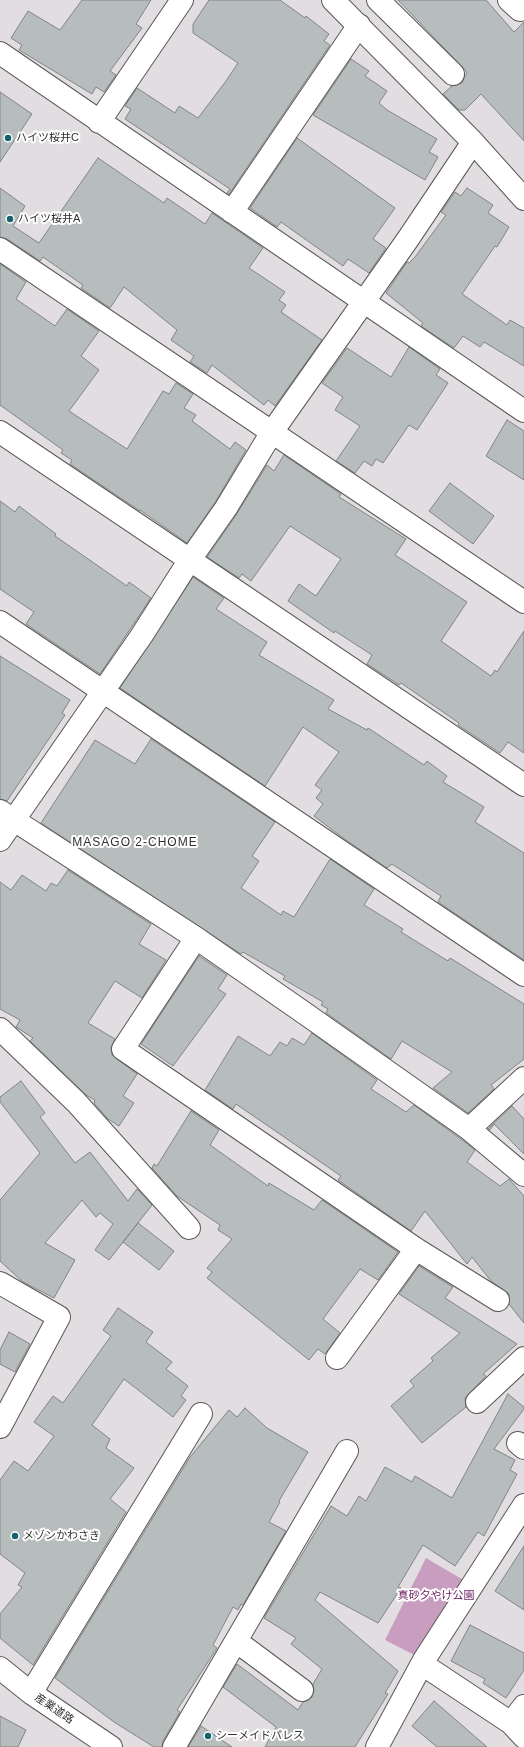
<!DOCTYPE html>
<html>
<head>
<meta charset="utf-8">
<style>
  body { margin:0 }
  canvas { display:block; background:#e1dde0 }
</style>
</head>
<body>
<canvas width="524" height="1747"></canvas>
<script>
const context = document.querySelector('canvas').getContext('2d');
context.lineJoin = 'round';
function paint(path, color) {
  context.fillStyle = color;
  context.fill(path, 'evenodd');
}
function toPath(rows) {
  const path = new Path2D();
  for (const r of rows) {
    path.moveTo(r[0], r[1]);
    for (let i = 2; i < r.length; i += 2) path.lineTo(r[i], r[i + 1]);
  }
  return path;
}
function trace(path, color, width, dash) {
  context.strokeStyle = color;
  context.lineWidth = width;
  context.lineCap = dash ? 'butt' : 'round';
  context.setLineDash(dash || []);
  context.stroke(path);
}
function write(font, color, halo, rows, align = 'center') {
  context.font = font + ' Helvetica,"Noto Sans JP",sans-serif';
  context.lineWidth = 4;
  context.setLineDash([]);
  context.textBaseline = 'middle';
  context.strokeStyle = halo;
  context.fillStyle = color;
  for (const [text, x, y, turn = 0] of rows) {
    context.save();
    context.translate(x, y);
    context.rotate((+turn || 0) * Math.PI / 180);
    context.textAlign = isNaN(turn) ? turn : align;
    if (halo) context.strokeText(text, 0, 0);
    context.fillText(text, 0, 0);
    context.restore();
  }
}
paint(toPath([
  [426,1558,472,1585,424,1660,385,1640]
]), '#c89dbf');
const building = toPath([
  [82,0,151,0,136,24,142,28,110,71,116,75,104,92,96,87,92,94,19,50,22,45,11,38,28,11,60,30,82,0],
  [209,0,280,0,305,18,306,16,329,34,324,41,330,45,229,194,227,193,230,189,125,119,131,109,125,106,137,88,175,113,179,106,198,118,226,81,238,63,193,33,193,24,209,0],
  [398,0,486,0,514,32,524,22,524,141,481,94,465,110,459,110,443,94,452,86,462,83,467,72,398,0],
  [351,59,369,71,365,76,387,91,379,103,387,110,437,139,429,152,438,157,425,180,313,115,351,59],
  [0,92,32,114,0,162,0,92],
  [297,138,395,208,373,239,386,248,369,273,348,259,343,266,281,222,277,227,250,208,297,138],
  [98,158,164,203,167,198,205,224,212,213,263,248,249,268,285,292,279,300,286,305,281,312,322,340,275,406,268,400,264,405,212,365,207,373,190,362,194,356,171,340,177,330,124,287,110,308,81,288,83,285,43,257,40,261,7,239,0,237,0,188,25,206,13,226,39,243,98,158],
  [467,188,493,205,488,213,509,227,497,247,495,246,462,294,507,325,510,320,524,328,524,366,484,342,480,347,463,336,454,348,421,326,423,323,386,293,407,262,409,263,415,257,446,215,441,212,455,192,461,196,467,188],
  [0,264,26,282,16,299,55,326,67,309,99,331,81,356,99,370,69,411,127,449,163,391,169,394,176,383,193,394,184,408,196,415,192,421,230,449,235,442,246,450,216,501,187,543,140,510,140,511,70,464,72,460,61,453,63,450,0,405,0,264],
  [409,347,440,369,436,375,448,383,417,430,409,425,383,463,376,459,372,466,364,461,355,473,336,461,360,426,335,410,343,397,322,383,347,348,391,377,409,347],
  [507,420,524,431,524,480,486,456,507,420],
  [284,455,341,494,339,497,406,539,395,555,467,602,441,641,491,676,495,670,497,672,524,631,524,753,508,742,500,753,458,725,459,723,401,683,399,685,367,664,372,655,335,631,334,633,288,601,299,584,316,596,341,559,290,526,251,581,242,574,239,578,207,557,236,515,267,465,274,471,284,455],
  [450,483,494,516,473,544,429,511,450,483],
  [0,501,15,512,19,506,56,534,55,536,127,586,129,582,151,598,100,674,26,624,34,612,0,589,0,501],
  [193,577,224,598,216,609,267,642,259,655,334,700,328,709,367,730,368,728,424,765,427,761,447,776,443,782,484,807,475,822,524,853,524,960,438,902,441,896,392,864,387,868,343,838,314,816,323,804,316,798,322,790,315,785,339,752,303,727,265,786,120,688,193,577],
  [0,656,70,700,62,713,65,715,7,801,0,799,0,656],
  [151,739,275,822,252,856,259,861,241,888,281,915,283,911,294,917,330,859,374,889,364,905,403,929,401,932,448,961,450,958,524,1004,524,1059,491,1085,494,1089,468,1113,433,1088,452,1072,402,1041,391,1059,326,1013,328,1009,321,1005,323,1002,283,979,285,976,243,952,241,954,41,823,95,740,135,764,151,739],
  [68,870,151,924,139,944,166,960,142,998,115,981,88,1023,115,1039,111,1048,112,1055,137,1074,123,1096,134,1103,119,1126,108,1119,94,1103,95,1100,86,1095,30,1041,33,1038,16,1027,20,1020,0,1009,0,882,11,890,22,875,46,891,51,883,57,886,68,870],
  [199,956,227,975,218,989,226,994,173,1066,141,1044,199,956],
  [312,1033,377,1080,371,1089,406,1112,414,1105,461,1139,475,1150,467,1162,500,1186,509,1179,524,1196,524,1323,509,1304,509,1294,491,1281,472,1257,467,1264,425,1211,411,1231,338,1180,341,1176,236,1104,233,1109,205,1090,238,1036,270,1056,280,1042,287,1046,292,1038,304,1045,312,1033],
  [21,1081,45,1113,40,1117,75,1163,90,1152,128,1201,137,1189,152,1205,109,1260,95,1250,113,1224,100,1213,96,1217,82,1200,45,1243,75,1260,54,1298,23,1282,0,1261,0,1200,40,1153,0,1102,0,1097,21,1081],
  [512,1106,524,1119,524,1154,494,1124,490,1130,488,1129,512,1106],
  [191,1111,219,1130,210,1145,268,1186,269,1183,314,1210,322,1200,398,1252,378,1280,360,1269,323,1319,340,1333,325,1354,318,1349,309,1360,207,1278,212,1272,207,1268,232,1239,218,1230,220,1225,177,1196,152,1168,154,1164,157,1166,191,1111],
  [138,1223,174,1251,159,1270,123,1242,138,1223],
  [419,1266,453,1287,445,1298,517,1344,483,1374,486,1376,465,1398,466,1407,422,1443,391,1406,414,1386,410,1381,433,1361,431,1358,460,1333,399,1294,419,1266],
  [118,1308,153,1332,146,1342,172,1362,166,1369,188,1386,181,1396,186,1400,173,1417,124,1379,92,1425,110,1439,106,1448,134,1468,110,1499,126,1512,33,1665,0,1638,0,1614,22,1587,18,1585,25,1573,0,1554,0,1480,14,1461,28,1471,54,1436,34,1422,53,1396,63,1403,111,1336,103,1330,118,1308],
  [9,1332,30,1344,15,1372,0,1364,0,1350,9,1332],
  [508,1394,524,1407,524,1409,494,1449,515,1460,510,1470,517,1474,484,1536,478,1532,455,1566,423,1545,398,1587,401,1588,378,1623,320,1592,315,1600,398,1671,385,1693,388,1694,355,1747,265,1747,276,1727,223,1687,237,1664,298,1710,303,1702,312,1697,314,1691,313,1684,322,1669,291,1644,296,1638,264,1618,331,1506,347,1516,359,1496,366,1501,385,1467,412,1482,415,1476,452,1498,508,1394],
  [245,1408,267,1428,308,1452,279,1501,280,1502,269,1522,286,1531,243,1605,241,1604,238,1610,233,1607,213,1645,217,1648,177,1710,180,1712,163,1741,162,1747,154,1747,114,1722,55,1678,190,1457,229,1410,237,1417,245,1408],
  [524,1546,524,1610,495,1591,524,1546],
  [470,1625,524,1653,524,1670,506,1698,483,1683,485,1679,451,1661,470,1625],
  [434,1701,487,1747,437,1747,412,1726,434,1701],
  [0,1716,26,1730,18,1747,0,1747,0,1716],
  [201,1726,232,1747,188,1747,201,1726]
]);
paint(building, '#b7bcbc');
trace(building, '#818585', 1);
const minor = toPath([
  [333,0,473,142,524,199],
  [378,0,453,74],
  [509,0,520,10],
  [0,53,524,411],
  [99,122,182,0],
  [232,212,359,25],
  [0,249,524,602],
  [0,432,524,785],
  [0,622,524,975],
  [0,811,196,938,300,1010,469,1129,524,1175],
  [0,840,142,635,189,561,226,508,272,432,408,239,473,142],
  [196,938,123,1049,416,1249,498,1300],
  [0,1029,76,1102,189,1228],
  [469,1129,524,1078],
  [0,1283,59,1317,0,1427],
  [337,1358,416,1249],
  [477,1402,524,1358],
  [518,1443,524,1448],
  [236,1641,302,1690],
  [422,1664,511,1723,524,1737],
  [0,1668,31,1693,111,1747],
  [31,1693,201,1414],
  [511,1723,524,1706],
  [174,1747,347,1451],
  [377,1747,424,1660,524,1505]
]);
trace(minor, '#5a5759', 24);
trace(minor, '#fff', 22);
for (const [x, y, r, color] of [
  [8,138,4,"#16646b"],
  [10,219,4,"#16646b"],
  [15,1536,4,"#16646b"],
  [208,1736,4,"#16646b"]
]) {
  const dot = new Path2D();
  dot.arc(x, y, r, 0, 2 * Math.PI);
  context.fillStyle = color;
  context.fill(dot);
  trace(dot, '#fff', 1.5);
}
write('11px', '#312f30', '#fff', [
  ["ハイツ桜井C",16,138],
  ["ハイツ桜井A",18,219],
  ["メゾンかわさき",23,1536],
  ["シーメイドパレス",216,1736]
], 'left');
write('11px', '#6d2363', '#fff', [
  ["真砂夕やけ公園",436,1596]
]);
write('11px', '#312f30', '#fff', [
  ["産業道路",54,1709,34]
]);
context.letterSpacing = '1px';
write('12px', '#312f30', '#fff', [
  ["MASAGO 2-CHOME",135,843]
]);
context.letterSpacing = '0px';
</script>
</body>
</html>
